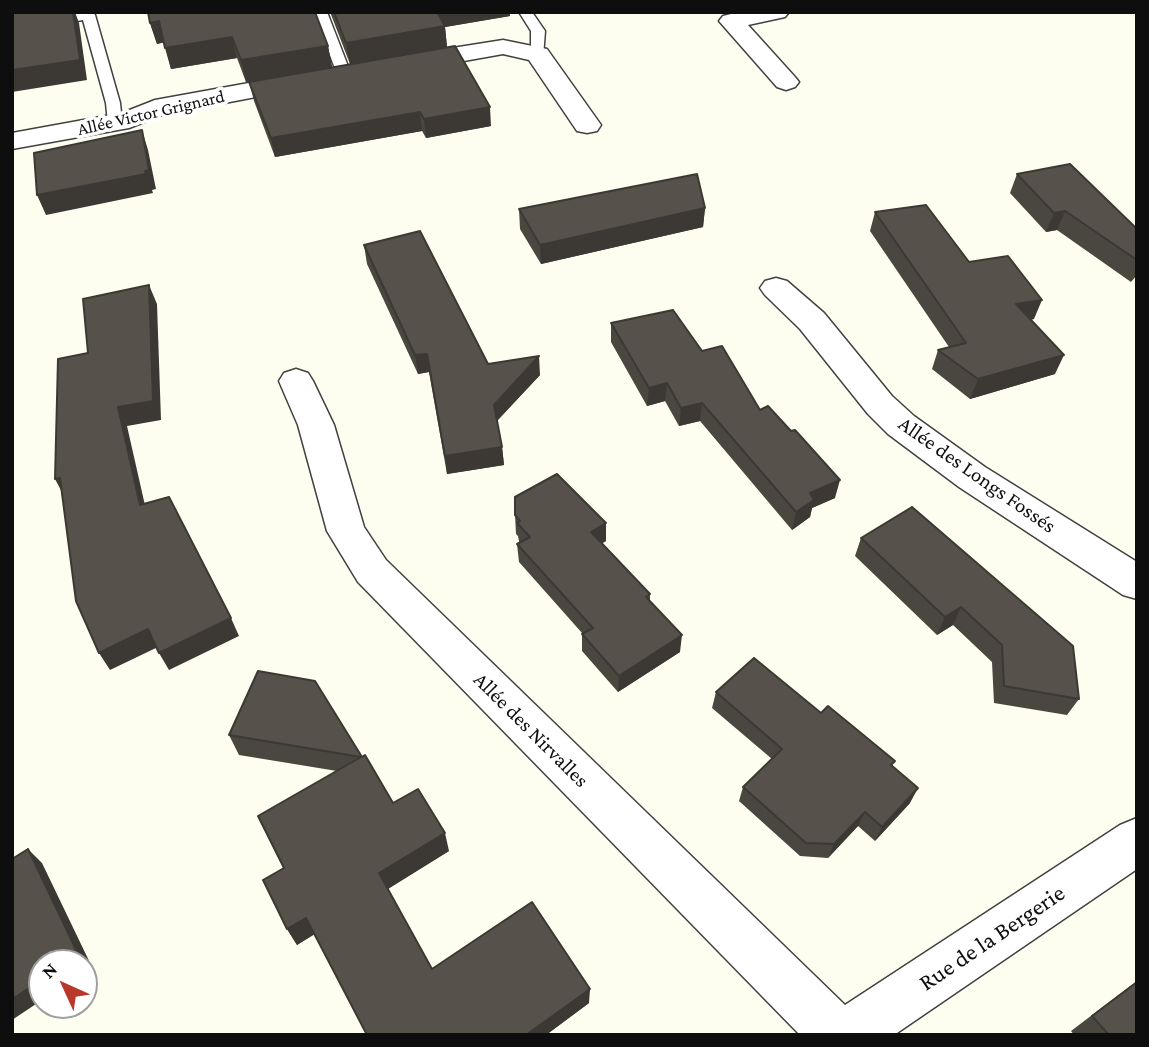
<!DOCTYPE html>
<html>
<head>
<meta charset="utf-8">
<style>
  body { margin:0 }
  #map { position:relative; width:1149px; height:1047px; overflow:hidden; background:#fefef0; font-family:"Crimson Pro",serif }
  canvas { display:block }
  .frame { position:absolute; inset:0; border:14px solid #0e0e0e; pointer-events:none }
  .north { position:absolute; left:28px; top:949px; width:70px; height:70px; box-sizing:border-box; background:#fff; border:2px solid #9f9f9f; border-radius:50%; rotate:315deg; font-size:19px; font-weight:700; line-height:28px; text-align:center; color:#0e0e0e }
  .north::after { content:''; display:block; margin:auto; width:24px; height:32px; background:#ba382a; clip-path:polygon(50% 0,100% 100%,50% 72%,0 100%) }
</style>
</head>
<body>
<div id="map">
<canvas width="1149" height="1047"></canvas>
<div class="frame"></div>
<div class="north">N</div>
</div>
<script>
const context = document.querySelector('canvas').getContext('2d');
context.lineJoin = 'round';
function toPath(rows) {
  const path = new Path2D();
  for (const r of rows) {
    path.moveTo(r[0], r[1]);
    for (let i = 2; i < r.length; i += 2) path.lineTo(r[i], r[i + 1]);
  }
  return path;
}
function trace(path, color, width, dash) {
  context.strokeStyle = color;
  context.lineWidth = width;
  context.lineCap = dash ? 'butt' : 'round';
  context.setLineDash(dash || []);
  context.stroke(path);
}
function paint(path, color) {
  context.fillStyle = color;
  context.fill(path, 'evenodd');
}
function write(font, color, halo, rows, align = 'center') {
  context.font = font + ' "Crimson Pro",serif';
  context.lineWidth = 7;
  context.setLineDash([]);
  context.textBaseline = 'middle';
  context.strokeStyle = halo;
  context.fillStyle = color;
  for (const [text, x, y, turn = 0] of rows) {
    context.save();
    context.translate(x, y);
    context.rotate((+turn || 0) * Math.PI / 180);
    context.textAlign = isNaN(turn) ? turn : align;
    if (halo) context.strokeText(text, 0, 0);
    context.fillText(text, 0, 0);
    context.restore();
  }
}
const lane = toPath([
  [81,12,93,12,95,15,120,103,122,123,120,126,115,127,108,123,106,103,83,20,12,32,12,24,81,12],
  [314,12,327,12,351,74,349,77,344,78,337,74,314,12],
  [519,12,532,12,545,31,543,57,538,58,531,54,531,31,519,12]
]);
const street = toPath([
  [739,12,789,12,785,17,748,25,795,77,799,82,795,87,786,90,777,87,719,21,723,16,739,12],
  [503,40,547,49,601,125,597,131,587,133,577,131,529,60,503,54,408,71,399,68,395,63,399,58,408,55,503,40],
  [304,73,313,76,317,81,313,86,162,115,129,128,12,149,12,133,122,113,155,100,304,73],
  [776,278,787,281,824,313,892,396,914,416,985,467,1137,562,1137,599,1123,595,959,487,888,434,868,414,800,329,765,295,760,288,765,281,776,278],
  [296,369,308,373,313,381,334,425,364,527,386,560,845,1005,1120,825,1137,818,1137,869,894,1035,800,1035,358,582,327,531,298,425,279,381,284,373,296,369]
]);
trace(lane, '#414141', 3);
trace(street, '#414141', 3);
paint(lane, '#fff');
paint(street, '#fff');
paint(toPath([
  [330,12,510,12,510,16,445,27,447,47,350,64],
  [150,23,328,46,332,67,246,82,237,58,171,69,164,42,157,44],
  [455,46,491,126,426,138,422,131,275,157,254,101,249,82],
  [1017,174,1137,229,1137,275,1131,282,1057,230,1046,232,1010,193],
  [705,208,703,227,541,264,520,229,519,209],
  [875,212,969,262,1034,319,1030,320,1055,374,970,399,932,369,938,350,949,347,870,231],
  [364,245,488,364,540,375,497,421,502,447,504,465,447,474,429,372,418,374,367,264],
  [611,323,702,351,760,410,835,498,812,508,810,517,792,530,700,421,679,426,665,401,647,406,611,342],
  [912,507,1079,699,1067,715,994,703,992,662,953,625,937,635,855,556,861,538],
  [515,515,606,541,602,543,650,594,650,601,680,652,618,692,582,651,582,633,519,562,517,544,520,543,519,541,518,536,516,534],
  [716,692,821,713,892,766,910,803,875,841,858,826,828,858,800,856,739,801,743,787,772,759,712,708],
  [229,735,362,757,393,803,449,851,388,889,432,969,589,1003,546,1035,368,1035,314,934,297,945,287,929,284,868,337,771,239,755],
  [1137,981,1137,1035,1074,1035,1071,1031]
]), '#4a4640');
paint(toPath([
  [73,12,75,12,79,23,87,80,12,92,12,70],
  [435,12,510,12,510,16,445,27,447,47,350,64,346,43],
  [159,21,166,42,157,44,150,23],
  [232,37,237,58,171,69,165,48],
  [328,46,332,67,246,82,241,60],
  [490,107,491,126,426,138,424,119],
  [420,112,422,131,275,157,271,138],
  [142,130,148,150,156,189,152,190,153,193,46,215,37,195],
  [705,208,703,227,541,264,540,245],
  [1065,211,1057,230,1046,232,1054,213],
  [149,285,157,304,161,420,127,426,149,523,140,505,118,407],
  [1042,300,1034,319,1008,323,1016,304],
  [427,354,429,372,418,374,415,355],
  [1064,355,1055,374,970,399,978,379],
  [539,356,540,375,495,423,494,405],
  [667,383,665,401,647,406,649,388],
  [702,403,700,421,679,426,681,408],
  [502,447,504,465,447,474,445,456],
  [60,478,65,498,55,479],
  [840,480,835,498,812,508,810,517,792,530,796,512,810,493],
  [606,523,606,541,591,550,591,532],
  [961,607,953,625,937,635,945,617],
  [231,618,239,636,169,670,159,653],
  [148,629,158,647,110,670,99,653],
  [682,635,680,652,618,692,619,676],
  [918,788,910,803,875,841,882,827],
  [865,812,858,826,828,858,834,844],
  [445,833,449,851,386,890,379,873],
  [28,849,42,863,92,967,84,973,84,963,68,963],
  [306,918,315,934,297,945,287,929],
  [42,980,42,1000,12,1020,12,999],
  [590,989,589,1003,546,1035,526,1035]
]), '#3c3934');
const building = toPath([
  [17,12,73,12,80,60,12,70,12,13,17,12],
  [148,12,315,12,328,46,241,60,232,37,165,48,159,21,150,23,148,12],
  [334,12,437,12,445,26,346,43,334,12],
  [455,46,490,107,424,119,420,112,271,138,249,82,455,46],
  [142,130,149,170,145,171,146,174,37,195,34,153,142,130],
  [1070,164,1137,229,1137,260,1065,211,1054,213,1017,174,1070,164],
  [697,174,705,208,540,245,519,209,697,174],
  [926,205,969,262,1008,256,1042,300,1016,304,1064,355,978,379,938,350,966,343,875,212,926,205],
  [420,231,488,364,539,356,494,405,502,447,445,456,427,354,415,355,364,245,420,231],
  [149,285,153,401,118,407,140,505,169,497,231,618,159,653,148,629,99,653,76,601,60,478,55,479,58,359,88,353,83,299,149,285],
  [673,310,702,351,722,346,760,410,768,406,791,431,795,430,840,480,810,493,814,500,796,512,702,403,681,408,667,383,649,388,611,323,673,310],
  [557,474,606,523,591,532,650,594,646,597,682,635,619,676,582,634,593,628,517,544,530,537,517,523,520,521,515,515,515,497,557,474],
  [912,507,1073,646,1079,699,1004,686,1002,645,961,607,945,617,861,538,912,507],
  [754,658,821,713,828,706,895,761,891,765,918,788,882,827,865,812,834,844,806,843,743,787,782,749,716,692,754,658],
  [258,671,315,681,362,757,365,755,393,803,418,789,445,833,379,873,432,969,532,902,590,989,526,1035,367,1035,306,918,287,929,263,880,284,868,258,816,361,757,229,735,258,671],
  [28,849,79,956,68,963,42,963,42,980,12,999,12,859,28,849],
  [1137,982,1137,1035,1109,1035,1092,1016,1137,982]
]);
paint(building, '#56514b');
trace(building, '#3c3934', 2);
write('18px', '#0e0e0e', '#fff', [
  ["Allée Victor Grignard",151,113,-13]
]);
write('21px', '#0e0e0e', '#fff', [
  ["Allée des Longs Fossés",977,475,35],
  ["Allée des Nirvalles",531,730,45]
]);
write('24px', '#0e0e0e', '#fff', [
  ["Rue de la Bergerie",992,938,-34]
]);
</script>
</body>
</html>
